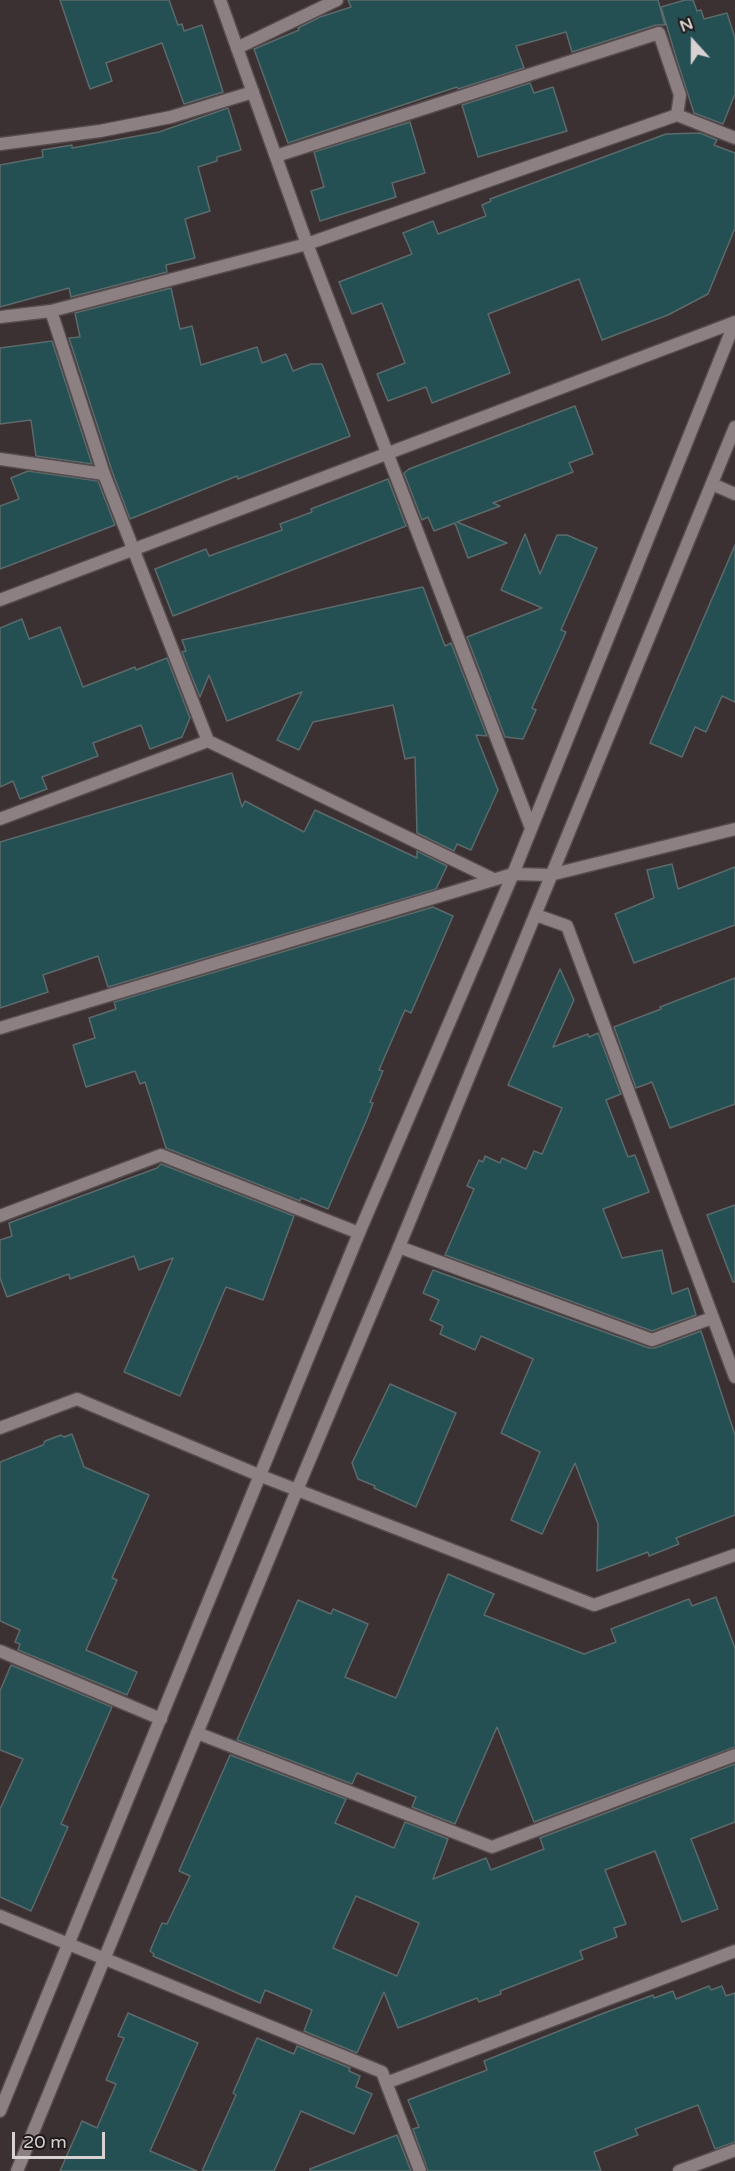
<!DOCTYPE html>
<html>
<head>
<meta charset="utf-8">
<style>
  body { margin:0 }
  #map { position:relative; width:735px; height:2171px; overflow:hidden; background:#3b3032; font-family:"Varela Round",sans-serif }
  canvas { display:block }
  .north { position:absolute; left:663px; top:12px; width:60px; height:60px; -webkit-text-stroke:4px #1e191a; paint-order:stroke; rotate:339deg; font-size:16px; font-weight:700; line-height:24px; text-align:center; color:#d8d1d2 }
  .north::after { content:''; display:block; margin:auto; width:21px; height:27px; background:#d8d1d2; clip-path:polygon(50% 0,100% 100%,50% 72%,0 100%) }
  .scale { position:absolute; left:12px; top:2132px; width:93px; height:27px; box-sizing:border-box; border:3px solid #d8d1d2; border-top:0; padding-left:8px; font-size:18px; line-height:21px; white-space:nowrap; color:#d8d1d2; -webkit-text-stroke:4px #1e191a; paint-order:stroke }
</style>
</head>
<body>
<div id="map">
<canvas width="735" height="2171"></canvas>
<div class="north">N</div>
<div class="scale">20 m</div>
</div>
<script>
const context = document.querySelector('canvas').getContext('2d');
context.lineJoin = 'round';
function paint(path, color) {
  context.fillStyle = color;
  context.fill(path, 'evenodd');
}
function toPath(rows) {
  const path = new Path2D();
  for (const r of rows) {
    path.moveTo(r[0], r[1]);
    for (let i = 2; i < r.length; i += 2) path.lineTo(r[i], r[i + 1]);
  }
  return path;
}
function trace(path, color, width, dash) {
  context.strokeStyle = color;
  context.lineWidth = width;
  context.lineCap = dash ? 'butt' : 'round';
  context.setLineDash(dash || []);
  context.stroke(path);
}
const building = toPath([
  [60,0,169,0,178,25,182,24,184,31,202,25,223,92,184,104,162,43,106,63,112,81,90,89,60,0],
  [348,0,658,0,665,25,656,25,572,52,566,32,516,46,524,68,458,89,457,87,288,143,254,49,299,30,298,28,320,17,351,7,348,0],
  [685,0,693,0,697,11,701,10,704,19,727,13,735,38,735,94,723,124,694,113,676,57,661,7,685,0],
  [530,83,534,93,553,87,567,131,478,157,462,105,530,83],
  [228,108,241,150,217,157,217,161,198,167,210,211,185,219,195,258,166,265,167,272,71,297,69,288,0,307,0,165,43,157,42,150,72,145,72,148,159,132,228,108],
  [410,122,425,173,392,183,396,197,320,221,311,191,324,187,314,152,410,122],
  [700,133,717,140,714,145,735,153,735,228,708,294,668,315,602,340,579,279,488,314,510,373,432,403,426,387,388,401,377,374,405,363,382,303,352,314,339,282,412,254,403,233,433,221,438,234,486,216,482,205,491,201,490,199,666,134,700,133],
  [171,288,180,329,192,326,201,365,257,347,262,363,286,354,293,371,311,364,322,364,350,436,238,479,237,476,130,519,112,471,69,338,80,337,75,313,171,288],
  [52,341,92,464,36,456,31,420,0,424,0,348,52,341],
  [575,406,593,454,569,463,573,472,493,503,500,506,457,522,507,543,468,558,455,523,434,531,428,517,422,520,404,473,409,469,575,406],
  [28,471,98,481,115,525,0,569,0,506,19,499,11,478,28,471],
  [388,479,406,526,173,616,155,569,206,549,209,556,282,530,280,524,312,512,311,509,388,479],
  [525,534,540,574,557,535,567,535,597,548,561,630,566,632,532,708,536,710,523,739,505,737,467,637,542,608,501,590,525,534],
  [735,545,735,702,722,696,706,732,695,727,682,757,650,743,735,545],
  [423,587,445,646,451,643,487,736,476,735,498,790,471,850,457,844,454,851,417,833,415,757,405,759,393,705,313,722,299,750,277,740,302,692,227,721,209,675,200,697,182,652,186,651,182,640,423,587],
  [22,619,29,639,60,627,83,687,135,667,136,670,167,658,190,718,182,737,150,749,141,725,93,743,98,756,42,777,47,789,20,799,13,781,0,787,0,628,22,619],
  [232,773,242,807,245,801,304,832,315,810,417,858,417,851,447,866,436,889,108,987,98,956,43,975,48,992,0,1008,0,842,232,773],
  [672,864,678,889,735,867,735,925,634,963,615,914,654,898,647,870,672,864],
  [433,907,453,916,411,1013,405,1010,379,1070,383,1071,370,1102,373,1103,367,1119,328,1209,301,1198,300,1201,166,1148,145,1082,140,1084,135,1071,86,1087,73,1045,95,1038,89,1018,116,1009,114,1002,433,907],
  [560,969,574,1000,553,1047,588,1034,589,1037,598,1033,621,1094,606,1100,628,1157,635,1155,649,1192,603,1209,622,1258,662,1250,672,1294,688,1288,696,1315,652,1331,445,1255,474,1189,467,1186,479,1160,483,1162,485,1156,500,1163,502,1158,526,1169,534,1151,542,1154,562,1108,508,1085,560,969],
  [735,978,735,1104,670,1128,652,1082,636,1088,614,1027,661,1009,660,1007,735,978],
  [161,1164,294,1216,263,1300,226,1287,180,1396,124,1372,173,1258,139,1270,134,1256,70,1279,69,1274,7,1297,0,1278,0,1240,12,1236,9,1223,157,1168,161,1164],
  [735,1205,735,1282,733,1282,707,1215,735,1205],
  [433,1270,649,1348,655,1348,701,1331,735,1435,735,1515,676,1538,679,1544,649,1556,648,1552,597,1571,598,1524,575,1463,542,1534,511,1520,540,1452,501,1433,533,1359,481,1336,475,1350,440,1334,443,1326,430,1320,439,1300,423,1293,433,1270],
  [390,1384,456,1413,416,1507,374,1488,375,1486,358,1479,352,1463,390,1384],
  [72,1434,84,1467,149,1495,112,1578,117,1580,86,1650,137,1672,127,1695,18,1650,20,1644,15,1642,20,1630,0,1621,0,1462,43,1445,45,1441,61,1435,64,1437,72,1434],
  [448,1574,494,1594,484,1615,584,1654,616,1642,611,1629,689,1599,692,1606,716,1597,735,1648,735,1747,534,1822,497,1727,455,1824,412,1807,416,1797,357,1773,352,1784,237,1740,298,1600,331,1614,333,1609,368,1624,345,1677,396,1698,448,1574],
  [11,1665,112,1707,61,1824,68,1827,31,1911,0,1897,0,1809,23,1759,0,1750,0,1691,11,1665],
  [230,1755,346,1799,335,1823,394,1848,405,1822,448,1839,433,1879,486,1858,491,1870,544,1849,540,1838,735,1764,735,1822,691,1839,718,1909,682,1922,655,1851,605,1870,626,1924,614,1928,617,1937,580,1951,583,1959,500,1991,501,1994,479,2002,477,1998,398,2028,384,1992,357,2053,304,2031,312,2010,265,1990,260,2003,153,1956,154,1954,150,1951,162,1923,167,1924,190,1876,179,1871,230,1755],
  [356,1896,419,1923,397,1976,333,1948,356,1896],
  [709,1986,711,1990,722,1986,726,1996,735,1993,735,2142,715,2149,698,2105,635,2129,638,2135,594,2152,601,2171,428,2171,413,2129,419,2127,408,2100,487,2070,484,2061,604,2013,653,1995,654,1998,673,1991,676,1999,709,1986],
  [128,2013,198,2043,150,2151,197,2171,60,2171,82,2121,97,2128,116,2084,106,2080,124,2038,118,2036,128,2013],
  [257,2038,294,2054,297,2046,350,2068,349,2071,360,2076,356,2087,372,2094,354,2134,301,2111,274,2171,202,2171,236,2095,233,2093,257,2038],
  [397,2135,411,2171,310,2171,310,2169,397,2135]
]);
paint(building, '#255053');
trace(building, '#5c6a6b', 1.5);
const service = toPath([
  [237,48,337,0],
  [0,144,100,131,171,117,253,92],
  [276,156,659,33,680,95,677,115],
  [0,459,104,474],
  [0,1216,161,1155,359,1233],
  [0,1651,161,1719],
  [197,1733,492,1847,735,1755],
  [679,2171,735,2150]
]);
const minor = toPath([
  [220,0,307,244,531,828],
  [51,311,104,474,208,741],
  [0,317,51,311,307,244,677,115,735,138],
  [712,484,735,494],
  [0,819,208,741,493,879],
  [536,915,567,926,735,1377],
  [0,1028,513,874,550,875,735,829],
  [399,1247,652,1340,712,1318],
  [0,1916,382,2072,420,2171],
  [386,2083,735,1951]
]);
const tertiary = toPath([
  [0,600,735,322],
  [0,1428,77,1399,261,1476,594,1605,735,1555],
  [0,2111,359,1233,513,874,735,322],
  [17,2171,297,1490,399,1247,735,427]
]);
trace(service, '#554c4e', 15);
trace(minor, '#554c4e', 15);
trace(tertiary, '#554c4e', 15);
trace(service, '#8d8083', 12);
trace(minor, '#8d8083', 12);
trace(tertiary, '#8d8083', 12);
</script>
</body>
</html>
